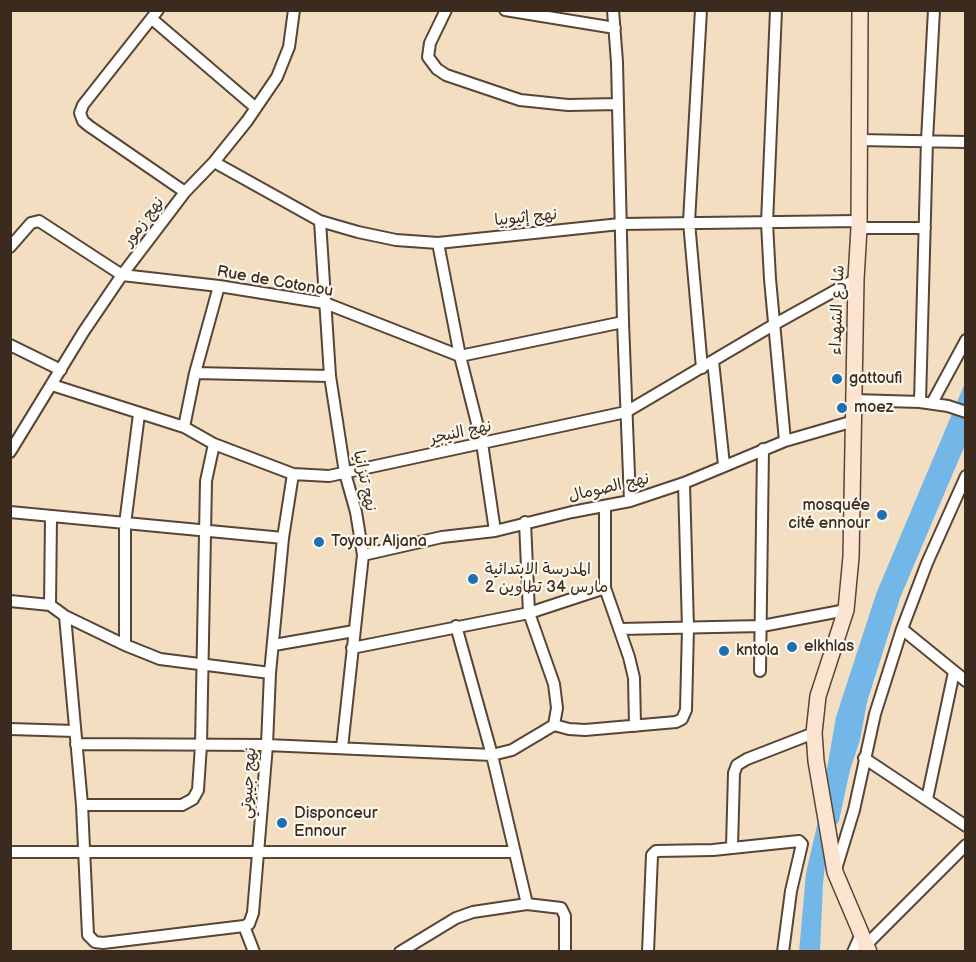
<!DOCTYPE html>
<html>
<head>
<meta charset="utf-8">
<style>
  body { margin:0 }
  #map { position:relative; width:976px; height:962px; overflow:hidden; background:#f3dec1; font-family:"Balsamiq Sans",sans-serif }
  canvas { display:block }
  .frame { position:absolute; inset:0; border:12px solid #3b2a1e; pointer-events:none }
</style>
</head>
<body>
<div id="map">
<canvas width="976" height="962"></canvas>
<div class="frame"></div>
</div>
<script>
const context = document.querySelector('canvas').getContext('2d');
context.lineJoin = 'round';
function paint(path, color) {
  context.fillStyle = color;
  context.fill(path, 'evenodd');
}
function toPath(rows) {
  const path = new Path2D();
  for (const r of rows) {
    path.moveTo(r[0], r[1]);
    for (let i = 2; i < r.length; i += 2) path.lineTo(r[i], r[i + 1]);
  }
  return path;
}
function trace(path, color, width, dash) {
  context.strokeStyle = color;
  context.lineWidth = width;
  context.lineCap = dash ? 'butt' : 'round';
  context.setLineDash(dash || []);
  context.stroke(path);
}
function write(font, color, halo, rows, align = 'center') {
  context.font = font + ' "Balsamiq Sans","Playpen Sans Arabic",sans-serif';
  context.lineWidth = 4.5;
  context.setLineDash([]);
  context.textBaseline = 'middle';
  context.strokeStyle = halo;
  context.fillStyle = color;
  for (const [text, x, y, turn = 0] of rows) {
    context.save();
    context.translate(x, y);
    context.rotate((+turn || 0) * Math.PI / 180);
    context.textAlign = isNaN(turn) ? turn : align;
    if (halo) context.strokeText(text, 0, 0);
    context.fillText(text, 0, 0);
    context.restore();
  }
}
paint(toPath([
  [965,383,965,445,900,598,867,702,860,740,850,770,839,821,828,836,823,884,820,951,799,952,806,873,818,821,836,717,876,594]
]), '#72b7e8');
const street = toPath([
  [158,10,83,105,80,113,83,121,89,126,185,192],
  [446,10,430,43,428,57,437,69,446,75,520,100,568,105,618,104],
  [505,10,615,28],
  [613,10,617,62,623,322,630,501],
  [701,10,689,222,702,368],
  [776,10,767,223,770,279,785,441],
  [152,19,256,108],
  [859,140,966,142],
  [214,162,320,221,358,232,396,240,438,243,620,224,859,221],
  [320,221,330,376,345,473,356,512,363,555,342,748],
  [859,228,925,228],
  [438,243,460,356,482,443,495,531],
  [10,247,31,223,39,221,122,275,219,286,325,303,460,356,623,322],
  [10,345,61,370],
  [713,361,724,465],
  [195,373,330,376],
  [52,385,184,427,214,444,293,474,329,476,626,412,775,324,856,279],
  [854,400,920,402,948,406,966,412],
  [920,402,927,140,934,10],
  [932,403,966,340],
  [184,427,195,373,219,286],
  [10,452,84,331,122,275,185,192,214,162,247,121,277,77,289,47,294,10],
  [605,506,605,588,629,657,634,678,635,726],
  [10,512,283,538],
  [525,522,529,613,554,684,557,708,554,725,569,729,585,730,676,722,682,719,686,710,688,628,684,483],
  [363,555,442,537,495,531,572,512,630,501,684,483,785,441,854,421],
  [10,601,50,605,65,616,125,645,160,659,270,673],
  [50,605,51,517],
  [65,616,82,805,88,935,95,942,103,943,244,926,249,924,253,913,267,745,270,673,283,538,293,474],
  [456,626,492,755,527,904],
  [620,629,762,626,846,610],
  [902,629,966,681],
  [125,645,125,524,139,414],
  [274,645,354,631],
  [352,648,529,613,605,588],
  [760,671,763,449],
  [10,729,75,731],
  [76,744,267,745,492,755,512,750,554,725],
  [864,758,966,826],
  [927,799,954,672],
  [82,805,182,805,193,799,198,790,201,745,206,481,214,444],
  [732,847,734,773,737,765,747,759,814,733],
  [10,852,515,852],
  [836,869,854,810,875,714,902,629,927,563,966,476],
  [244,926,254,952],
  [866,945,966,845],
  [400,952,456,918,473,912,527,904,561,908,565,916,565,952],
  [648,952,652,855,656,851,713,850,799,841,802,844,791,891,783,952],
  [853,952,861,934]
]);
const secondary = toPath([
  [860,10,859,228,856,279,851,557,846,610,818,696,814,733,816,761,835,872,869,952]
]);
trace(street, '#574536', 14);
trace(secondary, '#574536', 18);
trace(street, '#fff', 10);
trace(secondary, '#fde4d0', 15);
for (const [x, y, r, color] of [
  [837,379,6,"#1f6fb2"],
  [842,408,6,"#1f6fb2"],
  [882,515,6,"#1f6fb2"],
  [319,542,6,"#1f6fb2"],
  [473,579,6,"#1f6fb2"],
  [792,647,6,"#1f6fb2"],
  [724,651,6,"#1f6fb2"],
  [282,823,6,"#1f6fb2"]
]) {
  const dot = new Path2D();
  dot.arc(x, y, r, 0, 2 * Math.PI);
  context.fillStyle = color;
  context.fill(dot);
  trace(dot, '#fbf7ec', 2);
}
write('16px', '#3b2a1e', '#fbf7ec', [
  ["نهج إثيوبيا",526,218,-6],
  ["نهج زمور",144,222,-53],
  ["Rue de Cotonou",275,282,10],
  ["شارع الشهداء",838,310,-88],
  ["نهج النيجر",461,433,-12],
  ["نهج تنزانيا",364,481,78],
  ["نهج الصومال",609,488,-13],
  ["نهج جيبوتي",249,783,-86]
]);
write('16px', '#3b2a1e', '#fbf7ec', [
  ["gattoufi",849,379],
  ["moez",854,408],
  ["mosquée",870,506,"right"],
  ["cité ennour",870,524,"right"],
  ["Toyour Aljana",331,542],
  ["المدرسة الابتدائية",485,570],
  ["2 مارس 34 تطاوين",485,588],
  ["elkhlas",804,647],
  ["kntola",736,651],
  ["Disponceur",294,814],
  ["Ennour",294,832]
], 'left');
</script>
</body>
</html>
